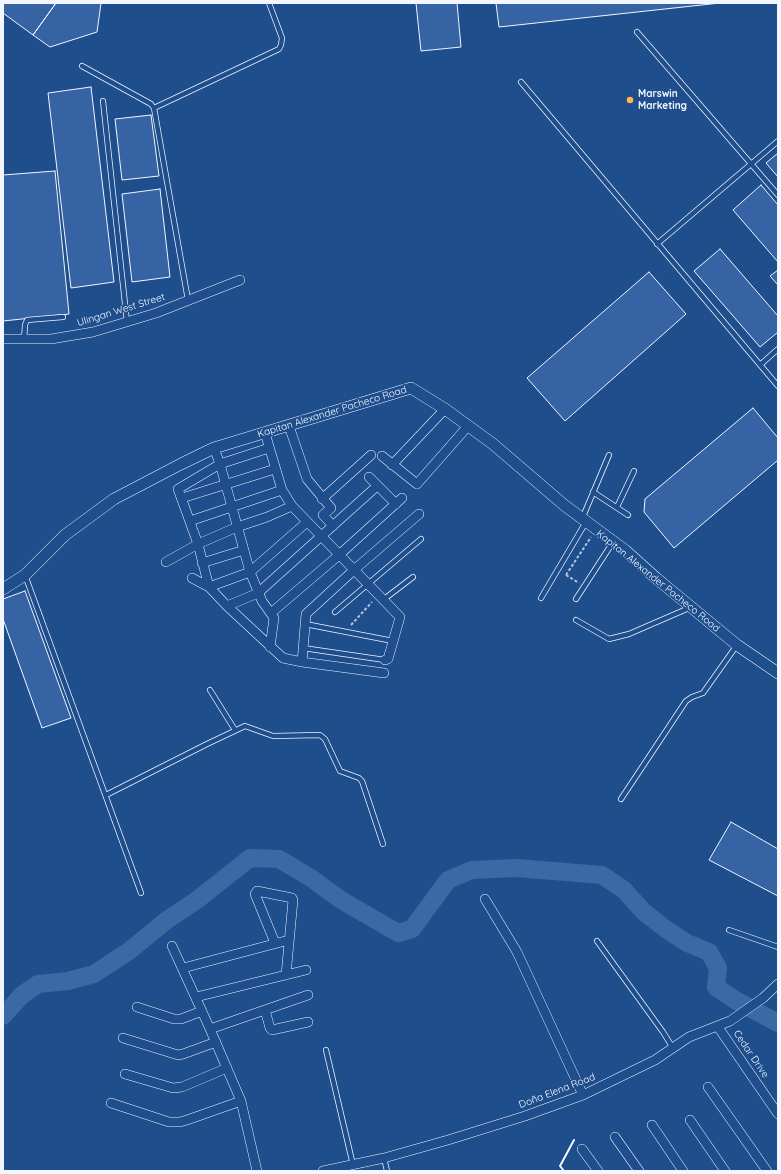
<!DOCTYPE html>
<html>
<head>
<meta charset="utf-8">
<style>
  body { margin:0 }
  #map { position:relative; width:781px; height:1174px; overflow:hidden; background:#1f4e8c; font-family:Quicksand,sans-serif }
  canvas { display:block }
  .frame { position:absolute; inset:0; border:4px solid #f2f6ff; pointer-events:none }
</style>
</head>
<body>
<div id="map">
<canvas width="781" height="1174"></canvas>
<div class="frame"></div>
</div>
<script>
const context = document.querySelector('canvas').getContext('2d');
context.lineJoin = 'round';
function toPath(rows) {
  const path = new Path2D();
  for (const r of rows) {
    path.moveTo(r[0], r[1]);
    for (let i = 2; i < r.length; i += 2) path.lineTo(r[i], r[i + 1]);
  }
  return path;
}
function trace(path, color, width, dash) {
  context.strokeStyle = color;
  context.lineWidth = width;
  context.lineCap = dash ? 'butt' : 'round';
  context.setLineDash(dash || []);
  context.stroke(path);
}
function paint(path, color) {
  context.fillStyle = color;
  context.fill(path, 'evenodd');
}
function write(font, color, halo, rows, align = 'center') {
  context.font = font + ' Quicksand,sans-serif';
  context.lineWidth = 3;
  context.setLineDash([]);
  context.textBaseline = 'middle';
  context.strokeStyle = halo;
  context.fillStyle = color;
  for (const [text, x, y, turn = 0] of rows) {
    context.save();
    context.translate(x, y);
    context.rotate((+turn || 0) * Math.PI / 180);
    context.textAlign = isNaN(turn) ? turn : align;
    if (halo) context.strokeText(text, 0, 0);
    context.fillText(text, 0, 0);
    context.restore();
  }
}
trace(toPath([
  [3,1016,22,995,38,984,68,981,94,974,129,951,167,920,197,900,250,858,279,859,311,878,341,900,398,933,412,929,448,880,472,870,516,868,602,875,624,890,644,912,667,930,687,943,709,952,718,968,716,987,735,1000,778,1023]
]), '#3b69a3', 18);
const building = toPath([
  [3,3,56,3,33,35,3,13,3,3],
  [56,3,101,3,97,32,50,47,33,35,56,3],
  [416,3,457,3,461,47,421,51,416,3],
  [496,3,720,3,499,27,496,3],
  [91,87,114,282,71,288,48,93,91,87],
  [151,115,159,176,122,180,115,119,151,115],
  [778,153,778,177,766,163,778,153],
  [55,171,69,314,3,321,3,175,55,171],
  [761,185,778,205,778,262,733,210,761,185],
  [160,189,170,277,132,282,122,194,160,189],
  [720,249,778,316,778,332,760,347,694,271,720,249],
  [778,270,778,285,770,276,778,270],
  [649,272,686,314,565,421,527,378,649,272],
  [753,408,778,438,778,460,674,548,644,512,645,499,753,408],
  [25,591,71,718,42,728,3,619,3,599,25,591],
  [731,822,778,849,778,896,709,860,731,822]
]);
paint(building, '#3563a3');
trace(building, '#f2f6ff', 1);
const service = toPath([
  [637,32,778,195],
  [82,66,151,104,154,108,188,300],
  [521,82,778,386],
  [103,101,127,322],
  [154,108,279,49,281,45,282,38,269,3],
  [657,244,778,141],
  [24,340,25,325,27,320,63,317],
  [760,365,778,349],
  [593,492,628,515],
  [617,507,634,471],
  [582,519,609,455],
  [25,575,141,893],
  [541,598,586,522],
  [576,599,613,542],
  [383,600,413,577],
  [335,612,421,539],
  [576,620,609,639,629,634,689,608],
  [305,624,393,641],
  [303,648,385,660],
  [210,690,235,730],
  [106,795,207,744,245,726,273,736,320,735,325,739,340,771,359,778,362,781,383,844],
  [621,799,686,701,692,697,703,693,737,645],
  [729,930,778,947],
  [597,941,663,1032,673,1048],
  [326,1050,353,1165],
  [384,1158,387,1171]
]);
const minor = toPath([
  [3,339,51,339,93,332,156,313,240,280],
  [289,426,307,479,331,508,323,515,333,526],
  [265,433,282,490,292,506,400,617,388,659,385,660],
  [214,448,220,464,250,572,262,601,274,618,270,647],
  [382,456,417,484,468,426],
  [392,465,445,409],
  [369,477,396,504],
  [182,498,275,469],
  [322,499,371,455],
  [190,521,282,490],
  [166,562,198,544,237,527,267,517,292,506],
  [202,563,244,550],
  [192,578,209,587,227,606,283,658,302,662,384,673],
  [209,587,198,544,178,489,220,464,269,448],
  [209,587,250,572,307,522],
  [227,606,258,593,377,486],
  [271,613,339,555,402,498],
  [302,662,306,614,355,569,419,514],
  [485,899,517,952,583,1095],
  [275,943,255,894,257,891,292,898,293,900,286,975],
  [172,946,210,1029,241,1101,257,1171],
  [183,968,289,940],
  [196,997,306,970],
  [137,1007,174,1019,181,1019,202,1011],
  [265,1010,270,1028,272,1030,308,1022],
  [718,1027,778,1114],
  [210,1029,308,995],
  [123,1038,178,1055,183,1054,216,1042],
  [125,1074,173,1088,182,1087,227,1068],
  [708,1087,767,1171],
  [111,1103,169,1122,180,1122,187,1120,241,1101],
  [690,1120,725,1171],
  [652,1125,683,1171],
  [615,1137,639,1171],
  [582,1149,598,1171],
  [323,1171,384,1158,448,1140,525,1116,583,1095,655,1060,689,1037,730,1021,763,998,778,984]
]);
const tertiary = toPath([
  [3,589,25,575,65,535,114,499,181,464,214,448,411,388,445,409,493,444,564,505,626,551,656,578,737,645,778,673]
]);
trace(service, '#f2f6ff', 6);
trace(minor, '#f2f6ff', 10);
trace(tertiary, '#f2f6ff', 12);
trace(toPath([
  [566,575,591,537],
  [566,575,579,583],
  [351,625,372,602]
]), '#b3c4dc', 2, [3, 2]);
trace(service, '#1f4e8c', 4.5);
trace(minor, '#1f4e8c', 9);
trace(tertiary, '#1f4e8c', 11);
trace(toPath([
  [564,1171,560,1166,574,1140]
]), '#f2f6ff', 2);
for (const [x, y, r, color] of [
  [630,100,4,"#ffb74d"]
]) {
  const dot = new Path2D();
  dot.arc(x, y, r, 0, 2 * Math.PI);
  context.fillStyle = color;
  context.fill(dot);
  trace(dot, '#1f4e8c', 1.5);
}
write('bold 10px', '#f2f6ff', '#1f4e8c', [
  ["Marswin",638,94],
  ["Marketing",638,106]
], 'left');
write('10px', '#f2f6ff', '#1f4e8c', [
  ["Ulingan West Street",121,310,-17],
  ["Kapitan Alexander Pacheco Road",332,412,-17],
  ["Kapitan Alexander Pacheco Road",658,581,39],
  ["Cedar Drive",751,1054,56],
  ["Doña Elena Road",557,1091,-21]
]);
</script>
</body>
</html>
